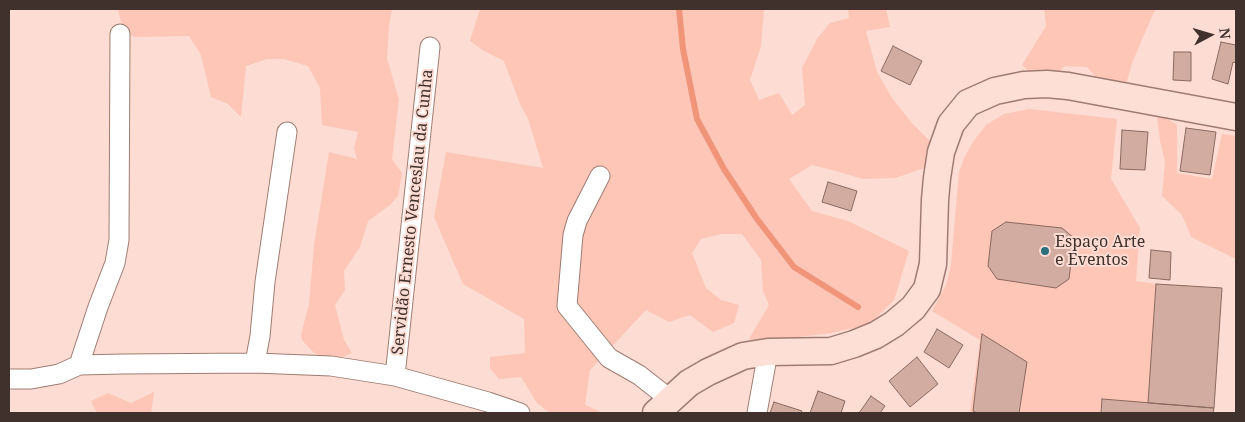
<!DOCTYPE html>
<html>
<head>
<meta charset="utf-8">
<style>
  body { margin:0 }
  #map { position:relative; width:1245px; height:422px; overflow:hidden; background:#fcdcd3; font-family:"Noto Serif",serif }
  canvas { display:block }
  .frame { position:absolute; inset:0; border:10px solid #40312d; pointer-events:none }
  .north { position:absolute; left:1185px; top:10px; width:50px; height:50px; -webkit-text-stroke:4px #fcdcd3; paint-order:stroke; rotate:84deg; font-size:14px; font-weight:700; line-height:20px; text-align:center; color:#40312d }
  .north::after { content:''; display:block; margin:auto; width:18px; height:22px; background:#40312d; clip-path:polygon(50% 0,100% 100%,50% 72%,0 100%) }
</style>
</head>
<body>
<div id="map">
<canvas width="1245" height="422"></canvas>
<div class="frame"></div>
<div class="north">N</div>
</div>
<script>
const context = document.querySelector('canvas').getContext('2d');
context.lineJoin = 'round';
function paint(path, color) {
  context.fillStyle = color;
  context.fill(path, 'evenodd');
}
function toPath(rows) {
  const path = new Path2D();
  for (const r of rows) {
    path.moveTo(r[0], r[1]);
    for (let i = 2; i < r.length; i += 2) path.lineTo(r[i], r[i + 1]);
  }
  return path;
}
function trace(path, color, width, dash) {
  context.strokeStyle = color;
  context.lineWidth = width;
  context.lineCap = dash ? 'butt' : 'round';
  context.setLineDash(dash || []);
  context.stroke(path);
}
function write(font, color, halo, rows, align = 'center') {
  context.font = font + ' "Noto Serif",serif';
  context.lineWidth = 4;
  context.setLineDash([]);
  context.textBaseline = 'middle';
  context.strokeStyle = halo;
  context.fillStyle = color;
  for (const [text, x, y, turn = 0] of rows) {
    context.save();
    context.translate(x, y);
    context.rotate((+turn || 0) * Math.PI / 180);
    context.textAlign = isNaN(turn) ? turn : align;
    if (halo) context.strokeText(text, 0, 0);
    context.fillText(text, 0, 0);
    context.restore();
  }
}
paint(toPath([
  [118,9,392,9,389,26,387,59,399,99,392,159,402,173,398,196,390,205,368,221,360,247,344,271,345,290,335,305,344,340,352,353,335,360,315,354,302,340,301,335,309,304,314,245,329,152,357,159,354,148,358,132,322,125,320,88,308,66,284,59,267,59,246,66,241,117,228,104,211,97,201,55,189,36,134,37,122,27],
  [480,9,764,9,761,46,750,80,759,100,779,93,792,115,805,105,802,68,817,39,830,23,849,18,848,9,886,9,890,27,866,31,877,72,892,98,912,123,931,142,933,165,895,178,863,179,836,171,812,165,789,179,812,211,848,221,909,251,894,300,870,324,831,333,759,342,749,339,769,305,763,291,761,260,742,234,721,234,701,239,692,253,706,288,721,300,739,305,734,323,713,332,690,315,669,322,646,310,590,370,585,405,599,411,599,413,550,413,537,403,521,377,499,379,490,368,490,357,525,353,524,319,463,284,434,217,446,152,543,168,528,119,520,104,504,61,484,51,470,41],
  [1044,9,1156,9,1153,14,1132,63,1125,88,1101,83,1087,67,1065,66,1050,79,1030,72,1022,65,1046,26],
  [1029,109,1117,119,1111,179,1140,228,1136,281,1156,284,1222,288,1213,413,970,413,980,340,932,311,946,285,951,265,959,172,965,156,973,142,986,125,1004,114],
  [1164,116,1177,125,1177,173,1212,179,1222,134,1236,136,1236,259,1191,237,1182,215,1162,196,1165,162,1160,140,1157,118],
  [154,392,151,413,97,413,91,401,108,393,131,403]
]), '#fdc6b6');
trace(toPath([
  [679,9,683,49,697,119,724,169,757,219,794,267,858,307]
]), '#f1957a', 6);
const building = toPath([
  [1221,42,1236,45,1236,63,1233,62,1228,84,1212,79,1221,42],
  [893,46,922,61,910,85,881,71,893,46],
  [1174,52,1191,52,1191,81,1173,80,1174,52],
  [1186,128,1216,132,1210,175,1180,171,1186,128],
  [1122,130,1148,132,1145,170,1120,169,1122,130],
  [828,182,857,191,851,211,822,202,828,182],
  [1006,222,1062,228,1074,238,1069,279,1056,288,997,279,988,266,992,231,1006,222],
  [1151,250,1171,252,1170,280,1149,278,1151,250],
  [1156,284,1222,288,1214,408,1148,403,1156,284],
  [937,329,963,345,949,368,924,352,937,329],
  [982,334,1027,362,1019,413,977,413,973,411,982,334],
  [917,357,938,384,910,407,889,381,917,357],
  [818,391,845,401,841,413,810,413,818,391],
  [871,396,885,406,880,413,859,413,871,396],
  [1102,399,1214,408,1213,413,1101,413,1102,399],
  [774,402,802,411,801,413,770,413,774,402]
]);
paint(building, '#d2aca1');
trace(building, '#8b695f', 1);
const minor = toPath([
  [600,176,577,221,573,235,567,306,609,358,639,375,671,400],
  [255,363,260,336,265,282,287,132],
  [79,365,98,307,115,263,119,240,120,34],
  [395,376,430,47],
  [9,379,31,379,59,374,79,365,123,364,255,363,331,366,395,376,488,402,520,413],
  [757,413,768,352]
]);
const secondary = toPath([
  [656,413,689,383,708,372,743,356,768,352,831,351,854,344,876,335,894,324,913,308,927,289,933,264,935,200,937,178,941,152,951,124,968,103,995,91,1024,85,1047,84,1068,86,1236,117]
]);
trace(minor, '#9f7c72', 21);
trace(secondary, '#9f7c72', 29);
trace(minor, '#fff', 19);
trace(secondary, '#fedfd6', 26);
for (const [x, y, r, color] of [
  [1045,251,5,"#2c7080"]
]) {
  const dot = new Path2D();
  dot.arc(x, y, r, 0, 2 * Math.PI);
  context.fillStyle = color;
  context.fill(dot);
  trace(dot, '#fcdcd3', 2);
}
write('16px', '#40312d', '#fcdcd3', [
  ["Servidão Ernesto Venceslau da Cunha",413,212,-84]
]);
write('16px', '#40312d', '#fcdcd3', [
  ["Espaço Arte",1055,242],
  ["e Eventos",1055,260]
], 'left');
</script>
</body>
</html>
